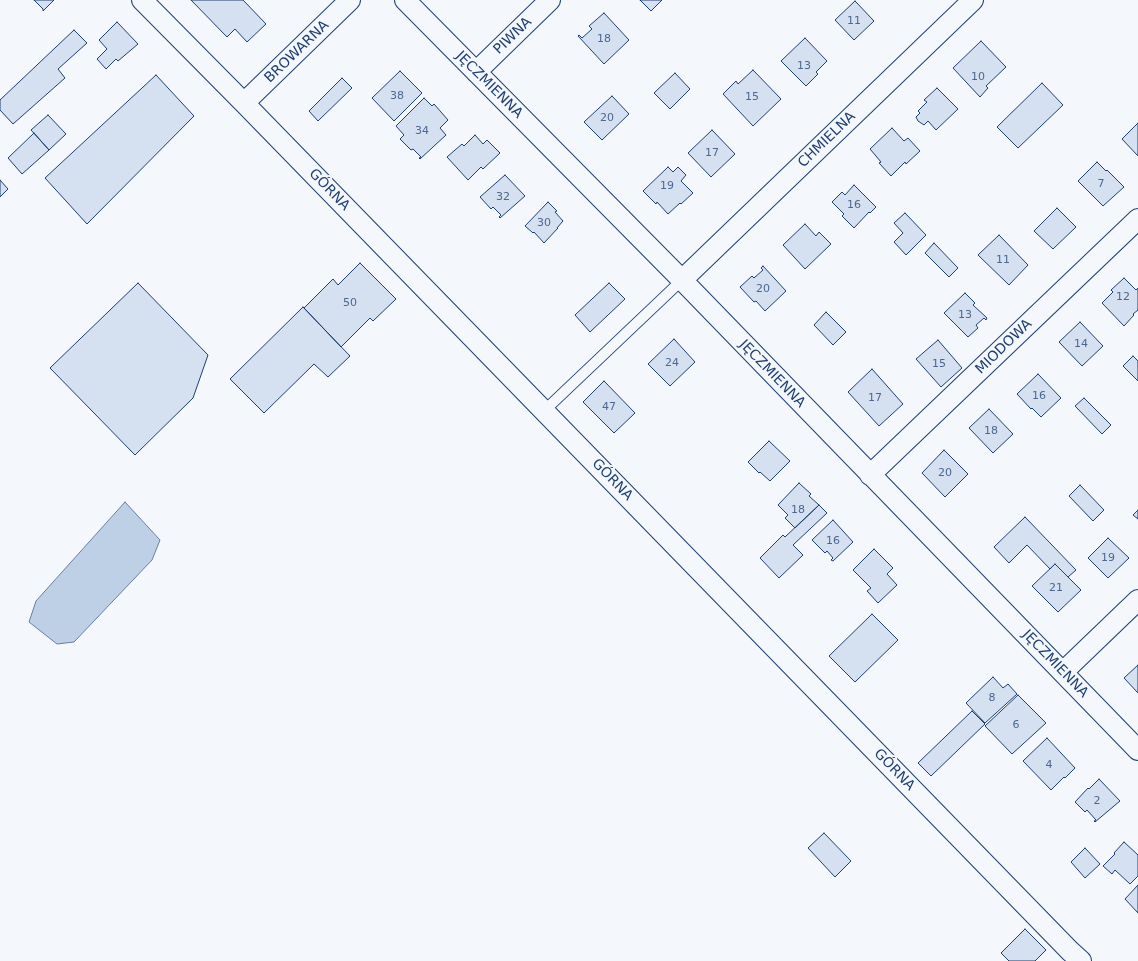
<!DOCTYPE html>
<html>
<head>
<meta charset="utf-8">
<style>
  body { margin:0 }
  canvas { display:block; background:#f4f7fb }
</style>
</head>
<body>
<canvas width="1138" height="961"></canvas>
<script>
const context = document.querySelector('canvas').getContext('2d');
context.lineJoin = 'round';
function paint(path, color) {
  context.fillStyle = color;
  context.fill(path, 'evenodd');
}
function toPath(rows) {
  const path = new Path2D();
  for (const r of rows) {
    path.moveTo(r[0], r[1]);
    for (let i = 2; i < r.length; i += 2) path.lineTo(r[i], r[i + 1]);
  }
  return path;
}
function trace(path, color, width, dash) {
  context.strokeStyle = color;
  context.lineWidth = width;
  context.lineCap = dash ? 'butt' : 'round';
  context.setLineDash(dash || []);
  context.stroke(path);
}
function write(font, color, halo, rows, align = 'center') {
  context.font = font + ' "DejaVu Sans",sans-serif';
  context.lineWidth = 4;
  context.setLineDash([]);
  context.textBaseline = 'middle';
  context.strokeStyle = halo;
  context.fillStyle = color;
  for (const [text, x, y, turn = 0] of rows) {
    context.save();
    context.translate(x, y);
    context.rotate((+turn || 0) * Math.PI / 180);
    context.textAlign = isNaN(turn) ? turn : align;
    if (halo) context.strokeText(text, 0, 0);
    context.fillText(text, 0, 0);
    context.restore();
  }
}
const water = toPath([
  [125,502,160,540,152,560,74,642,57,644,29,622,36,601,125,502]
]);
paint(water, '#bed0e5');
trace(water, '#687fa3', 1);
const building = toPath([
  [34,0,54,0,43,11,43,9,34,0],
  [191,0,243,0,266,24,247,42,235,29,227,37,191,0],
  [640,0,662,0,651,11,640,0],
  [855,1,874,21,854,40,835,20,855,1],
  [604,13,629,40,604,64,578,36,579,35,582,38,592,29,589,26,604,13],
  [117,22,138,44,118,61,116,59,106,69,97,59,107,49,99,40,117,22],
  [74,30,87,43,58,69,65,78,13,124,0,110,0,100,74,30],
  [805,38,827,61,816,72,818,74,806,86,781,61,805,38],
  [981,41,1006,67,986,86,988,88,980,97,953,68,981,41],
  [753,70,781,99,753,126,723,94,736,81,738,84,753,70],
  [400,71,422,93,394,121,372,98,400,71],
  [675,73,690,89,670,109,654,93,675,73],
  [156,75,194,116,87,224,45,178,156,75],
  [342,78,352,88,318,121,309,111,342,78],
  [1042,83,1063,105,1018,148,997,127,1042,83],
  [937,88,958,109,936,130,928,121,924,125,918,121,916,117,920,113,918,111,927,102,924,100,937,88],
  [612,96,629,114,602,140,584,122,612,96],
  [424,98,432,106,434,104,448,120,440,128,446,135,420,159,419,158,421,157,413,149,411,150,400,139,404,135,396,126,424,98],
  [48,115,66,134,49,150,31,130,48,115],
  [1138,123,1138,156,1122,139,1138,123],
  [892,128,904,141,908,138,920,151,906,164,905,162,891,176,879,163,881,162,870,149,892,128],
  [712,130,735,154,711,177,688,153,712,130],
  [34,133,49,150,22,174,8,158,34,133],
  [475,135,483,144,487,140,500,153,483,169,481,167,468,180,447,157,462,144,464,146,475,135],
  [1097,162,1106,171,1107,170,1124,187,1103,206,1078,181,1097,162],
  [668,167,673,172,678,167,686,175,681,181,693,193,681,204,680,203,668,214,657,202,656,204,643,191,668,167],
  [505,175,525,196,500,218,499,217,501,215,493,207,491,209,480,197,505,175],
  [0,180,8,189,0,197,0,180],
  [854,185,876,207,870,213,869,212,854,228,842,216,844,214,832,202,842,192,845,195,854,185],
  [548,202,557,211,555,212,563,221,557,228,558,228,544,243,534,232,533,233,525,226,548,202],
  [1057,208,1076,227,1053,249,1034,231,1057,208],
  [905,213,926,235,906,255,894,242,903,233,894,223,905,213],
  [805,224,816,236,819,232,831,244,805,269,783,245,805,224],
  [999,235,1028,265,1009,285,978,255,999,235],
  [934,243,958,268,949,277,925,253,934,243],
  [360,263,396,299,373,321,370,318,341,347,304,308,333,279,338,285,360,263],
  [763,266,786,291,765,311,756,301,754,302,740,287,752,276,754,278,763,270,761,268,763,266],
  [1124,278,1136,290,1138,288,1138,310,1133,314,1134,315,1124,326,1102,303,1113,292,1111,290,1124,278],
  [138,283,208,355,193,398,135,455,50,368,138,283],
  [609,283,625,299,590,332,575,315,609,283],
  [965,293,975,303,973,305,987,318,986,320,984,318,976,325,978,328,968,337,944,313,965,293],
  [303,307,350,356,328,377,314,364,264,413,230,379,303,307],
  [826,312,846,332,833,345,814,325,826,312],
  [1080,322,1103,346,1082,366,1059,342,1080,322],
  [674,339,695,362,670,386,648,364,674,339],
  [938,340,962,368,941,387,916,359,938,340],
  [1133,356,1138,361,1138,381,1123,366,1133,356],
  [872,369,903,404,879,426,848,392,872,369],
  [1038,374,1061,398,1041,417,1032,408,1031,409,1017,394,1038,374],
  [604,381,635,413,614,433,583,402,604,381],
  [1084,398,1111,425,1102,434,1075,406,1084,398],
  [989,409,1013,434,993,453,969,428,989,409],
  [769,441,790,461,770,481,760,472,759,473,748,462,769,441],
  [944,450,968,474,945,497,922,473,944,450],
  [799,483,811,494,809,496,819,505,795,528,785,518,788,515,778,505,799,483],
  [1080,485,1104,510,1093,521,1069,496,1080,485],
  [819,505,827,513,793,545,803,555,779,578,760,558,783,535,785,537,819,505],
  [1138,510,1138,519,1133,515,1138,510],
  [1025,517,1076,570,1068,577,1055,564,1050,569,1027,545,1009,563,994,547,1025,517],
  [833,520,853,542,833,561,831,560,833,558,827,551,825,553,812,540,833,520],
  [1108,538,1129,558,1108,578,1088,558,1108,538],
  [874,549,893,568,887,574,897,585,878,603,867,591,871,588,853,570,874,549],
  [1055,564,1081,590,1058,612,1032,586,1055,564],
  [872,614,898,640,855,682,829,656,872,614],
  [1138,665,1138,693,1124,678,1138,665],
  [993,677,1003,688,1008,684,1017,694,985,723,966,703,993,677],
  [1018,695,1046,723,1012,754,985,726,1018,695],
  [972,711,985,724,931,776,918,763,972,711],
  [1047,738,1075,768,1065,778,1064,777,1051,790,1023,761,1047,738],
  [1099,779,1120,801,1095,822,1094,821,1096,820,1087,810,1085,812,1075,802,1088,788,1089,789,1099,779],
  [824,833,851,861,835,877,808,848,824,833],
  [1124,842,1138,855,1138,876,1130,884,1115,870,1112,874,1103,866,1115,854,1114,853,1124,842],
  [1085,848,1100,864,1085,878,1071,862,1085,848],
  [1138,885,1138,913,1125,899,1138,885],
  [1025,929,1046,950,1035,961,1009,961,1001,953,1025,929]
]);
paint(building, '#d5e0f0');
trace(building, '#1d3f73', 1);
const lane = toPath([
  [544,411,682,280]
]);
const street = toPath([
  [142,0,244,103,1070,951,1081,961],
  [405,0,682,280,1138,750],
  [476,72,550,0],
  [244,103,350,0],
  [682,280,973,0],
  [870,475,1138,219],
  [1063,672,1138,600]
]);
trace(lane, '#1d3f73', 12);
trace(street, '#1d3f73', 22);
trace(lane, '#f4f7fb', 10);
trace(street, '#f4f7fb', 20);
write('11px', '#4b6792', null, [
  ["11",854,21],
  ["18",604,39],
  ["13",804,66],
  ["10",978,77],
  ["38",397,96],
  ["15",752,97],
  ["20",607,118],
  ["34",422,131],
  ["17",712,153],
  ["7",1101,184],
  ["19",667,186],
  ["32",503,197],
  ["16",854,205],
  ["30",544,223],
  ["11",1003,260],
  ["20",763,289],
  ["12",1123,297],
  ["50",350,303],
  ["13",965,315],
  ["14",1081,344],
  ["24",672,363],
  ["15",939,364],
  ["16",1039,396],
  ["17",875,398],
  ["47",609,407],
  ["18",991,431],
  ["20",945,473],
  ["18",798,510],
  ["16",833,541],
  ["19",1108,558],
  ["21",1056,588],
  ["8",992,698],
  ["6",1016,725],
  ["4",1049,765],
  ["2",1097,801]
]);
write('14px', '#1d3f73', '#f4f7fb', [
  ["PIWNA",513,36,-44],
  ["BROWARNA",297,52,-44],
  ["JĘCZMIENNA",489,85,45],
  ["CHMIELNA",827,140,-44],
  ["GÓRNA",329,190,46],
  ["MIODOWA",1004,347,-44],
  ["JĘCZMIENNA",772,374,46],
  ["GÓRNA",612,480,46],
  ["JĘCZMIENNA",1055,664,46],
  ["GÓRNA",894,770,46]
]);
</script>
</body>
</html>
